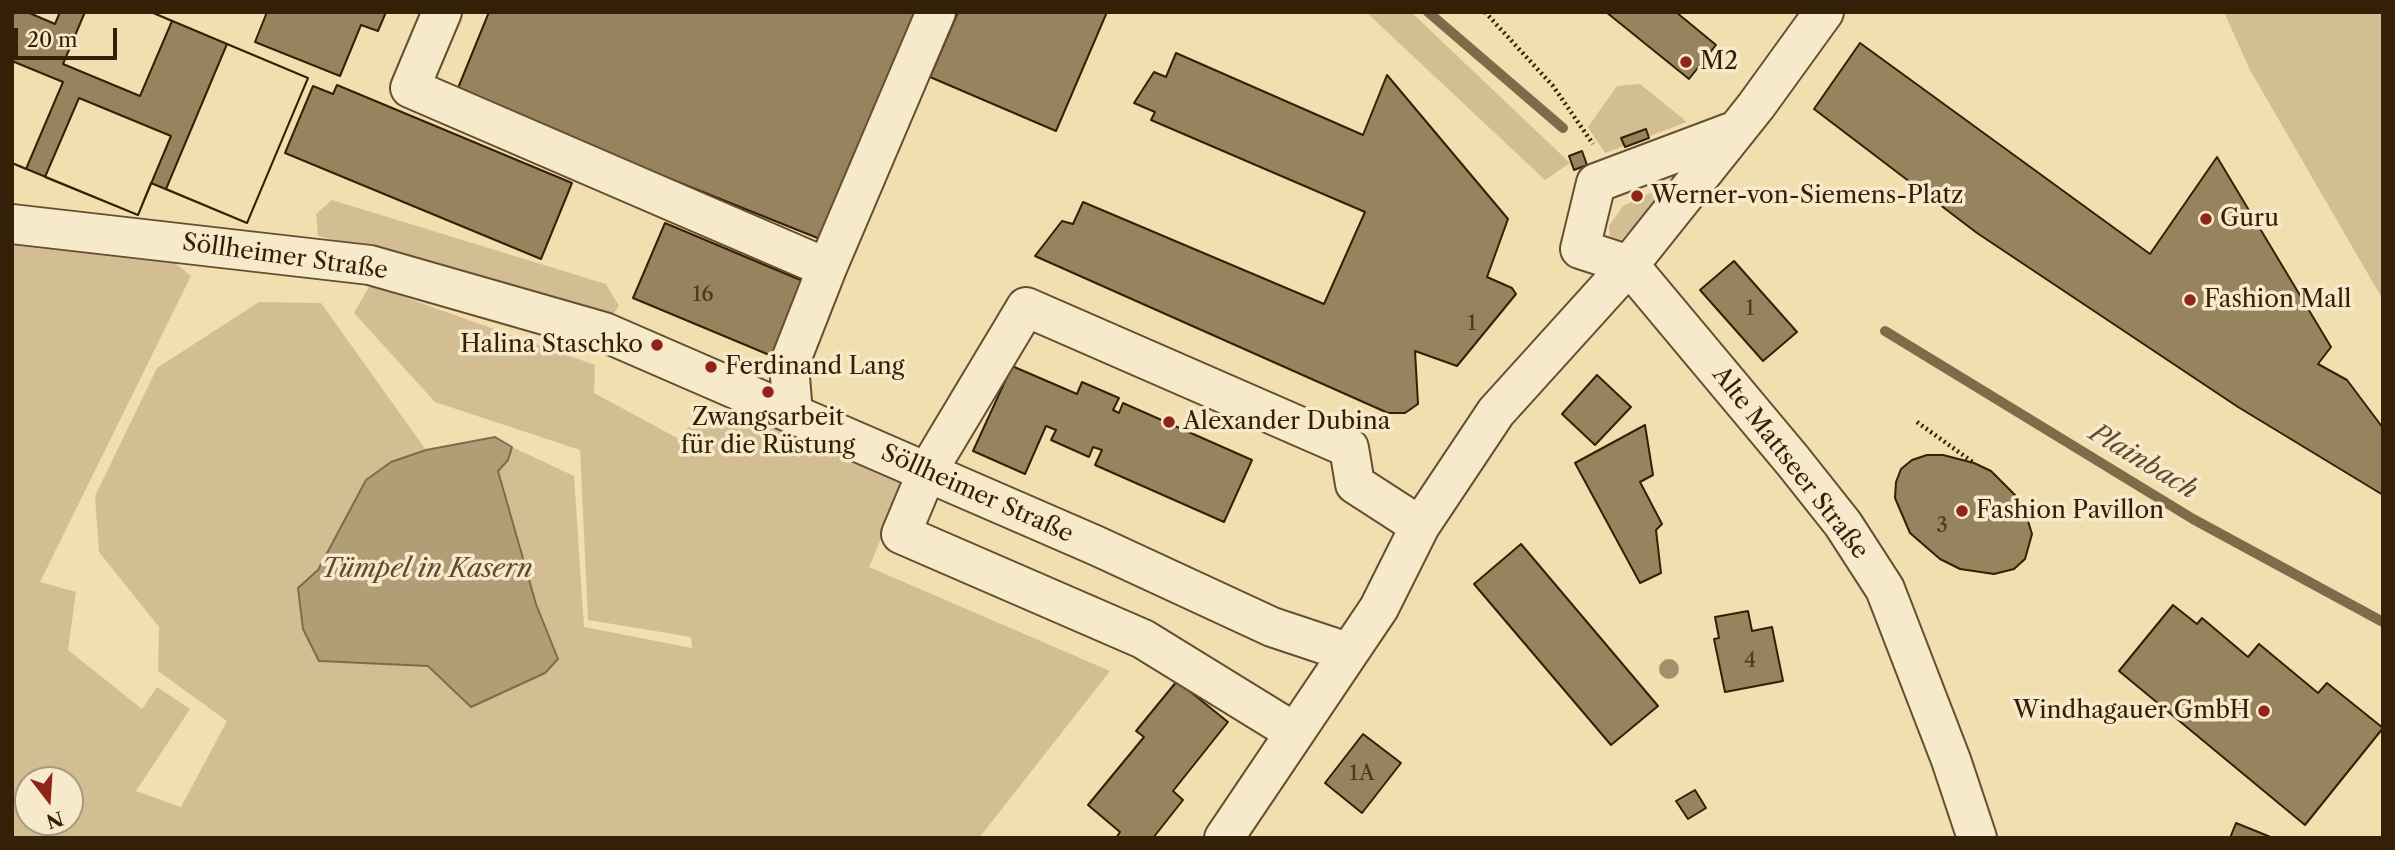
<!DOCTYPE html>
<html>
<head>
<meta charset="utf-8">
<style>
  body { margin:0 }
  #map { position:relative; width:2395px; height:850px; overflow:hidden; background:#f2dfaf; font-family:"Libre Caslon Text",serif }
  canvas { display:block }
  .frame { position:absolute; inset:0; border:14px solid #341f07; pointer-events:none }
  .north { position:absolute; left:14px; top:766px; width:70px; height:70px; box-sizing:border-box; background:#f7eacb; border:2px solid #a9997d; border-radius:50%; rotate:163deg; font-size:19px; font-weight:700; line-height:28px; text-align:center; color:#341f07 }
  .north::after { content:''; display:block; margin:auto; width:24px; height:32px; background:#8f2418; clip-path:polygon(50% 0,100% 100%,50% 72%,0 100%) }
  .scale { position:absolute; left:14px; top:28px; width:103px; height:32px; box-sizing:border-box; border:4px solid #341f07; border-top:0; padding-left:9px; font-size:21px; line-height:24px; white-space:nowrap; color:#341f07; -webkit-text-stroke:5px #f7eacb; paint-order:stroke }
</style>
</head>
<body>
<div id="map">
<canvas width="2395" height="850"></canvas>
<div class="frame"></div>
<div class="north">N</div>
<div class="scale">20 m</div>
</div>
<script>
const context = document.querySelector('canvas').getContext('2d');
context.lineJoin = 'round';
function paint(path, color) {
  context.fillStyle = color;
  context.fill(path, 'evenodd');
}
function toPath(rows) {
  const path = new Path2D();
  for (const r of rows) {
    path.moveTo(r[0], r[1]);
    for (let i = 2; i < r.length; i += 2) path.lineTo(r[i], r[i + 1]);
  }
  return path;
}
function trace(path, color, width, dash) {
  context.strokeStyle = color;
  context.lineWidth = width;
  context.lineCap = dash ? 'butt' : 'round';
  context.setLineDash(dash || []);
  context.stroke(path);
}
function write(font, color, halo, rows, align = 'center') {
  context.font = font + ' "Libre Caslon Text",serif';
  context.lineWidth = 7;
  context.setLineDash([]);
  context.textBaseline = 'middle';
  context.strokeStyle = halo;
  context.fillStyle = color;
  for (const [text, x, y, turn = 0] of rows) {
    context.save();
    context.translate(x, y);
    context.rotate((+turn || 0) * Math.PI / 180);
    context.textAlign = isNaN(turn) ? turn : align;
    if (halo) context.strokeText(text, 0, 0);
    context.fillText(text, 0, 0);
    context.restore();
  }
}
paint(toPath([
  [1366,12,1411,12,1570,163,1545,180],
  [2224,12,2383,12,2383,300,2250,70],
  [1640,84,1687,122,1605,153,1588,127,1617,86],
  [1665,186,1671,187,1621,240,1610,236,1609,226,1623,206],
  [332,200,606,284,619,306,607,322,462,272,318,236,316,214],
  [12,243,169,258,191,276,40,582,76,592,68,650,142,709,157,687,190,709,136,791,181,807,227,721,158,671,159,627,99,552,95,496,157,368,259,302,321,303,426,450,391,462,366,480,318,570,298,588,319,661,428,666,471,707,546,673,558,659,537,604,499,471,508,460,512,447,574,476,584,627,692,648,691,637,588,620,580,450,435,402,354,313,370,285,595,365,594,393,679,439,704,407,723,414,739,412,904,485,869,567,1110,671,979,838,12,838],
  [28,780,70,780,70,822,28,822]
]), '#d2be92');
const water = toPath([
  [495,437,512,447,508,460,498,471,536,604,558,659,545,673,471,707,428,666,319,661,303,629,298,588,318,570,366,480,391,462,426,450,495,437]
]);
paint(water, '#b19e76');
trace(water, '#7f6b4a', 2);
trace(toPath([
  [1428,12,1563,128],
  [1885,331,2193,519,2383,622]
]), '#7f6b4a', 10);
const building = toPath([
  [12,12,151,12,308,78,247,223,151,183,138,215,12,163,12,12],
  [27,12,60,12,55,24,27,12],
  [85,12,151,12,172,21,140,96,63,64,85,12],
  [267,12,386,12,378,31,361,25,340,76,255,42,267,12],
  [489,12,922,12,825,241,456,93,489,12],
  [958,12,1107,12,1056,131,930,77,958,12],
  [1606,12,1676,12,1716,45,1689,79,1606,12],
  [1860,43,2150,254,2217,157,2331,347,2318,364,2347,380,2383,428,2383,495,2238,407,1977,233,1814,109,1860,43],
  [227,44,308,78,247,223,166,189,227,44],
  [1176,53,1363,135,1387,75,1508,219,1487,277,1512,288,1516,294,1457,366,1415,351,1418,404,1405,413,1388,413,1035,256,1062,221,1073,224,1083,202,1324,304,1365,212,1151,120,1155,112,1134,103,1154,72,1166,77,1176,53],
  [12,61,63,82,26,169,12,163,12,61],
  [337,85,572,183,541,259,285,153,313,86,333,94,337,85],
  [79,98,171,136,138,215,45,177,79,98],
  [1646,129,1649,138,1625,147,1621,138,1646,129],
  [1582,151,1587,165,1574,170,1569,156,1582,151],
  [665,223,810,284,779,359,633,298,665,223],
  [1734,261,1797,332,1763,361,1700,290,1734,261],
  [1012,366,1077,394,1082,382,1119,398,1113,410,1119,413,1123,403,1252,460,1224,522,1095,465,1102,450,1093,447,1089,457,1051,440,1056,430,1046,426,1025,474,973,451,1012,366],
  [1597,375,1631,407,1595,445,1562,414,1597,375],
  [1645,425,1653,475,1640,482,1662,524,1656,530,1661,573,1640,583,1575,463,1645,425],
  [1927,455,1943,455,1974,463,1991,471,2016,496,2024,508,2032,534,2025,559,2014,569,1994,574,1960,569,1940,559,1910,533,1895,498,1896,482,1901,469,1912,460,1927,455],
  [1521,544,1658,706,1611,745,1474,584,1521,544],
  [2173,605,2197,624,2202,618,2248,657,2259,644,2318,693,2327,683,2383,728,2305,825,2119,671,2173,605],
  [1748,611,1752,631,1772,627,1783,681,1725,692,1714,639,1719,638,1715,617,1748,611],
  [1177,681,1228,722,1173,791,1183,800,1153,838,1116,838,1120,832,1088,805,1144,737,1136,731,1177,681],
  [1363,734,1401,763,1362,813,1325,783,1363,734],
  [1695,790,1706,808,1688,819,1676,801,1695,790],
  [2236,823,2273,838,2230,838,2236,823]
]);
paint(building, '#97835e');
trace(building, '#341f07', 2);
const minor = toPath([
  [442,12,410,88,827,268],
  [12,224,370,265,604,332,1097,546,1272,627,1347,652],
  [1629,265,1793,461,1843,524,1885,589,1951,760,1977,838],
  [1629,265,1580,249,1596,183,1737,130],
  [793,414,789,365,827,268,936,12],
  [1294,732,1143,639,901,534,927,472,1026,307,1349,448,1355,484,1420,526],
  [1224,838,1379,608,1420,526,1496,412,1629,265,1756,106,1824,12]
]);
trace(minor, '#644f31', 42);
trace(toPath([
  [1485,12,1553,86,1593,144],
  [1917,422,1974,463]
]), '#341f07', 4.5, [2, 3.5]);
trace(minor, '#f7eacb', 38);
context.fillStyle = '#a3906a';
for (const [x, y] of [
  [1669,669]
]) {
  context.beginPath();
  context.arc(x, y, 10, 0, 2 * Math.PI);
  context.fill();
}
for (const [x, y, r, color] of [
  [1686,62,7,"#8f2418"],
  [1637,196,7,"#8f2418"],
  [2206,219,7,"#8f2418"],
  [2190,300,7,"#8f2418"],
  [657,345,7,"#8f2418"],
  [711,367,7,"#8f2418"],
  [768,392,7,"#8f2418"],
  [1169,422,7,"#8f2418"],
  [1962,511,7,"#8f2418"],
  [2264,711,7,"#8f2418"]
]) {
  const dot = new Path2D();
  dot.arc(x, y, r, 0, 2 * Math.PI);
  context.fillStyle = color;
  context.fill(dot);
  trace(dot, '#f7eacb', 2.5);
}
write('21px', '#4d381d', null, [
  ["16",703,295],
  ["1",1750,309],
  ["1",1472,324],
  ["3",1942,526],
  ["4",1750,661],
  ["1A",1362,774]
]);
write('24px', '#341f07', '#f7eacb', [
  ["M2",1700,62],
  ["Werner-von-Siemens-Platz",1651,196],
  ["Guru",2220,219],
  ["Fashion Mall",2204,300],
  ["Halina Staschko",643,345,"right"],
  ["Ferdinand Lang",725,367],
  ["Zwangsarbeit",768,418,"center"],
  ["für die Rüstung",768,446,"center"],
  ["Alexander Dubina",1183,422],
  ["Fashion Pavillon",1976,511],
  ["Windhagauer GmbH",2250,711,"right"]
], 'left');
write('24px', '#341f07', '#f7eacb', [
  ["Söllheimer Straße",285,257,8],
  ["Alte Mattseer Straße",1790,463,52],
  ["Söllheimer Straße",977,494,24]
]);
write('italic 26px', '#604b2e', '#f7eacb', [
  ["Plainbach",2143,462,31],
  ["Tümpel in Kasern",427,569]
]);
</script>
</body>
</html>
